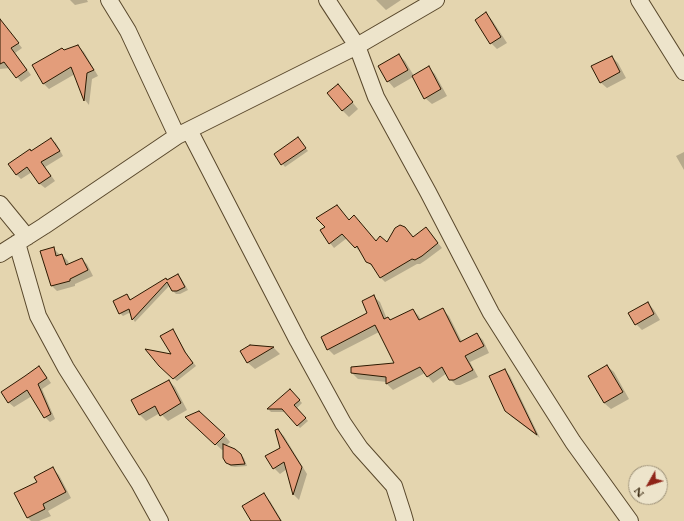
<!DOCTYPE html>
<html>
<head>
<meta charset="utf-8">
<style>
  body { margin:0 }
  #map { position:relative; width:684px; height:521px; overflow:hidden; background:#e4d5af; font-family:Cardo,serif }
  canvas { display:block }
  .north { position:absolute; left:628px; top:465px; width:40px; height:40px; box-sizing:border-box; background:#ede4cb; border:1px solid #9f937a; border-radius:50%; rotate:231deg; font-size:11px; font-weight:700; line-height:16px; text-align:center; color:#2b1901 }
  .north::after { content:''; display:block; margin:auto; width:14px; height:18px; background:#8f2418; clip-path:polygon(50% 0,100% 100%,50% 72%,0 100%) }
</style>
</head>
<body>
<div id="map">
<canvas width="684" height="521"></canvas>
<div class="north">N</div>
</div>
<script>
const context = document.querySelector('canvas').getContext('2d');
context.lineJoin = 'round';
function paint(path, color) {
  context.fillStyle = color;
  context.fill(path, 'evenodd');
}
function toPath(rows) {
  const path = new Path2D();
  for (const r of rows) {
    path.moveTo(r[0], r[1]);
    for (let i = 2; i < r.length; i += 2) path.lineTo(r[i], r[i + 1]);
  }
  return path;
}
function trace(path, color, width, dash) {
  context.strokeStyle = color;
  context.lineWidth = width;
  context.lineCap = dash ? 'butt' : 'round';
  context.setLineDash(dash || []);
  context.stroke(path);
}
paint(toPath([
  [70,0,87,0,88,2,75,5],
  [376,0,401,0,386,10],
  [486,14,492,20,507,43,497,49,491,43],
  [0,20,22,48,15,53,31,75,21,82,10,68,0,69],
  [78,46,84,52,98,76,92,79,89,105,85,100,75,74,49,89,43,83,64,51],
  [399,55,405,61,414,76,429,68,435,74,447,96,432,104,425,98,413,77,394,88,388,81],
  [612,57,618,63,626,78,607,88,600,82],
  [344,92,358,109,349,117,342,110],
  [51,139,56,143,63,156,45,167,55,181,45,188,40,184,32,172,21,179,16,174,31,152],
  [301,142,308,151,285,167,275,154],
  [684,152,684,170,676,156],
  [349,220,376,242,387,244,414,238,430,233,442,248,426,260,420,264,417,264,385,282,381,278,375,267,372,266,367,261,361,251,360,252,347,238,334,248,330,243],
  [53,248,59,254,60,256,62,255,68,261,69,265,81,259,87,264,93,276,75,284,75,286,57,291,52,286],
  [178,275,181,278,188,290,180,294,176,294,173,291,170,285,135,322,133,319,131,312,123,316,120,313,127,295,131,300],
  [374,297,380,302,387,319,391,321,413,310,419,316,421,320,443,310,449,316,462,342,477,334,483,340,489,353,470,362,478,377,460,385,456,385,450,379,447,373,433,383,425,373,393,390,387,384,387,382,358,379,352,373,396,364,379,332,334,355,328,349,369,313],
  [648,303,654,310,660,320,642,330,636,324],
  [172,330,175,333,188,356,196,366,177,381,163,369,173,355],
  [251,346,274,348,280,354,255,369,248,363,241,351],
  [607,366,614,372,629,399,611,409,604,403],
  [38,368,44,373,51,383,42,389,55,419,50,422,45,417,32,396,14,407,8,402],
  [505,370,510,376,540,438,512,417,506,410],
  [169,381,175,387,187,410,168,421,160,413,146,421,139,414],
  [290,390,302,403,297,408,308,421,300,428,286,412,271,412,269,410],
  [193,423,224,435,230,442,226,446,241,455,244,458,247,466,235,467,230,466,227,462,224,449,222,450],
  [278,430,284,436,307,474,299,500,294,495,287,469,280,474,274,468,281,448],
  [52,468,59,475,71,498,48,511,51,516,39,521,31,521,27,517,38,483],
  [263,495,270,501,282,521,251,521,250,520]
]), '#0003');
const building = toPath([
  [486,12,501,37,490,44,475,20,486,12],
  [0,19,19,43,11,48,27,70,16,78,4,62,0,64,0,19],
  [78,45,94,70,87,73,84,101,71,67,43,84,32,65,62,48,64,50,78,45],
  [399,54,408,70,387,82,378,66,399,54],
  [612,56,620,72,600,83,591,66,612,56],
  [429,66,441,89,424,99,412,76,429,66],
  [338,84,353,102,342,111,327,93,338,84],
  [298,137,306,148,281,165,274,154,298,137],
  [51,138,60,151,41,162,51,176,39,184,27,167,16,175,8,164,30,149,31,151,51,138],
  [337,205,349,220,354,215,376,241,380,236,387,242,395,228,400,225,405,227,413,237,426,227,438,243,422,256,415,260,412,259,380,278,371,264,366,262,357,246,355,248,342,234,329,244,320,230,325,227,316,218,337,205],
  [54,247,56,256,62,254,66,265,82,258,88,270,70,279,70,281,51,286,40,251,54,247],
  [178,274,185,287,177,291,172,291,167,282,132,320,129,309,119,314,113,301,127,294,130,300,166,278,167,280,178,274],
  [374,295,384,319,388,317,390,320,413,309,419,320,443,308,460,342,477,333,484,346,465,356,473,370,454,380,449,380,442,367,427,377,420,367,386,384,386,377,351,373,351,367,394,363,375,325,327,350,321,337,367,313,362,301,374,295],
  [648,302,654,314,635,325,628,313,648,302],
  [173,329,185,352,193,363,173,379,159,366,145,349,171,354,160,336,173,329],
  [250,345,274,347,247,363,240,351,250,345],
  [607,365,623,392,604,403,588,376,607,365],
  [39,366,47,378,38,384,51,414,44,418,27,390,8,403,1,392,25,376,39,366],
  [505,369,537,435,505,411,489,376,505,369],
  [169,380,181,403,160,416,155,406,139,415,131,400,169,380],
  [290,389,300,400,294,405,306,418,297,426,282,409,267,409,290,389],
  [199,411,225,435,215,445,185,417,199,411],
  [278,429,302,467,293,495,284,462,273,469,265,456,280,448,275,430,278,429],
  [223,444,235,449,241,454,245,464,231,465,226,463,223,458,223,444],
  [53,467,66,492,43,504,45,509,27,518,14,493,37,482,34,477,53,467],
  [264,493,281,521,251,521,242,506,264,493]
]);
paint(building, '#e39d7b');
trace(building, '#2b1901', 1);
const minor = toPath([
  [109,0,128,31,177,136],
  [327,0,357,46,376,97,428,192,491,313,573,442,630,521],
  [639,0,684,72],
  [189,130,298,341,343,423,360,448,394,486,403,514,405,521],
  [0,204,27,237],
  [17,243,38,316,66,368,139,483,160,521],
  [0,254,44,226,177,136,357,46,436,0]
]);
trace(minor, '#59482c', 18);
trace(minor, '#ede4cb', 16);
</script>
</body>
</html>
